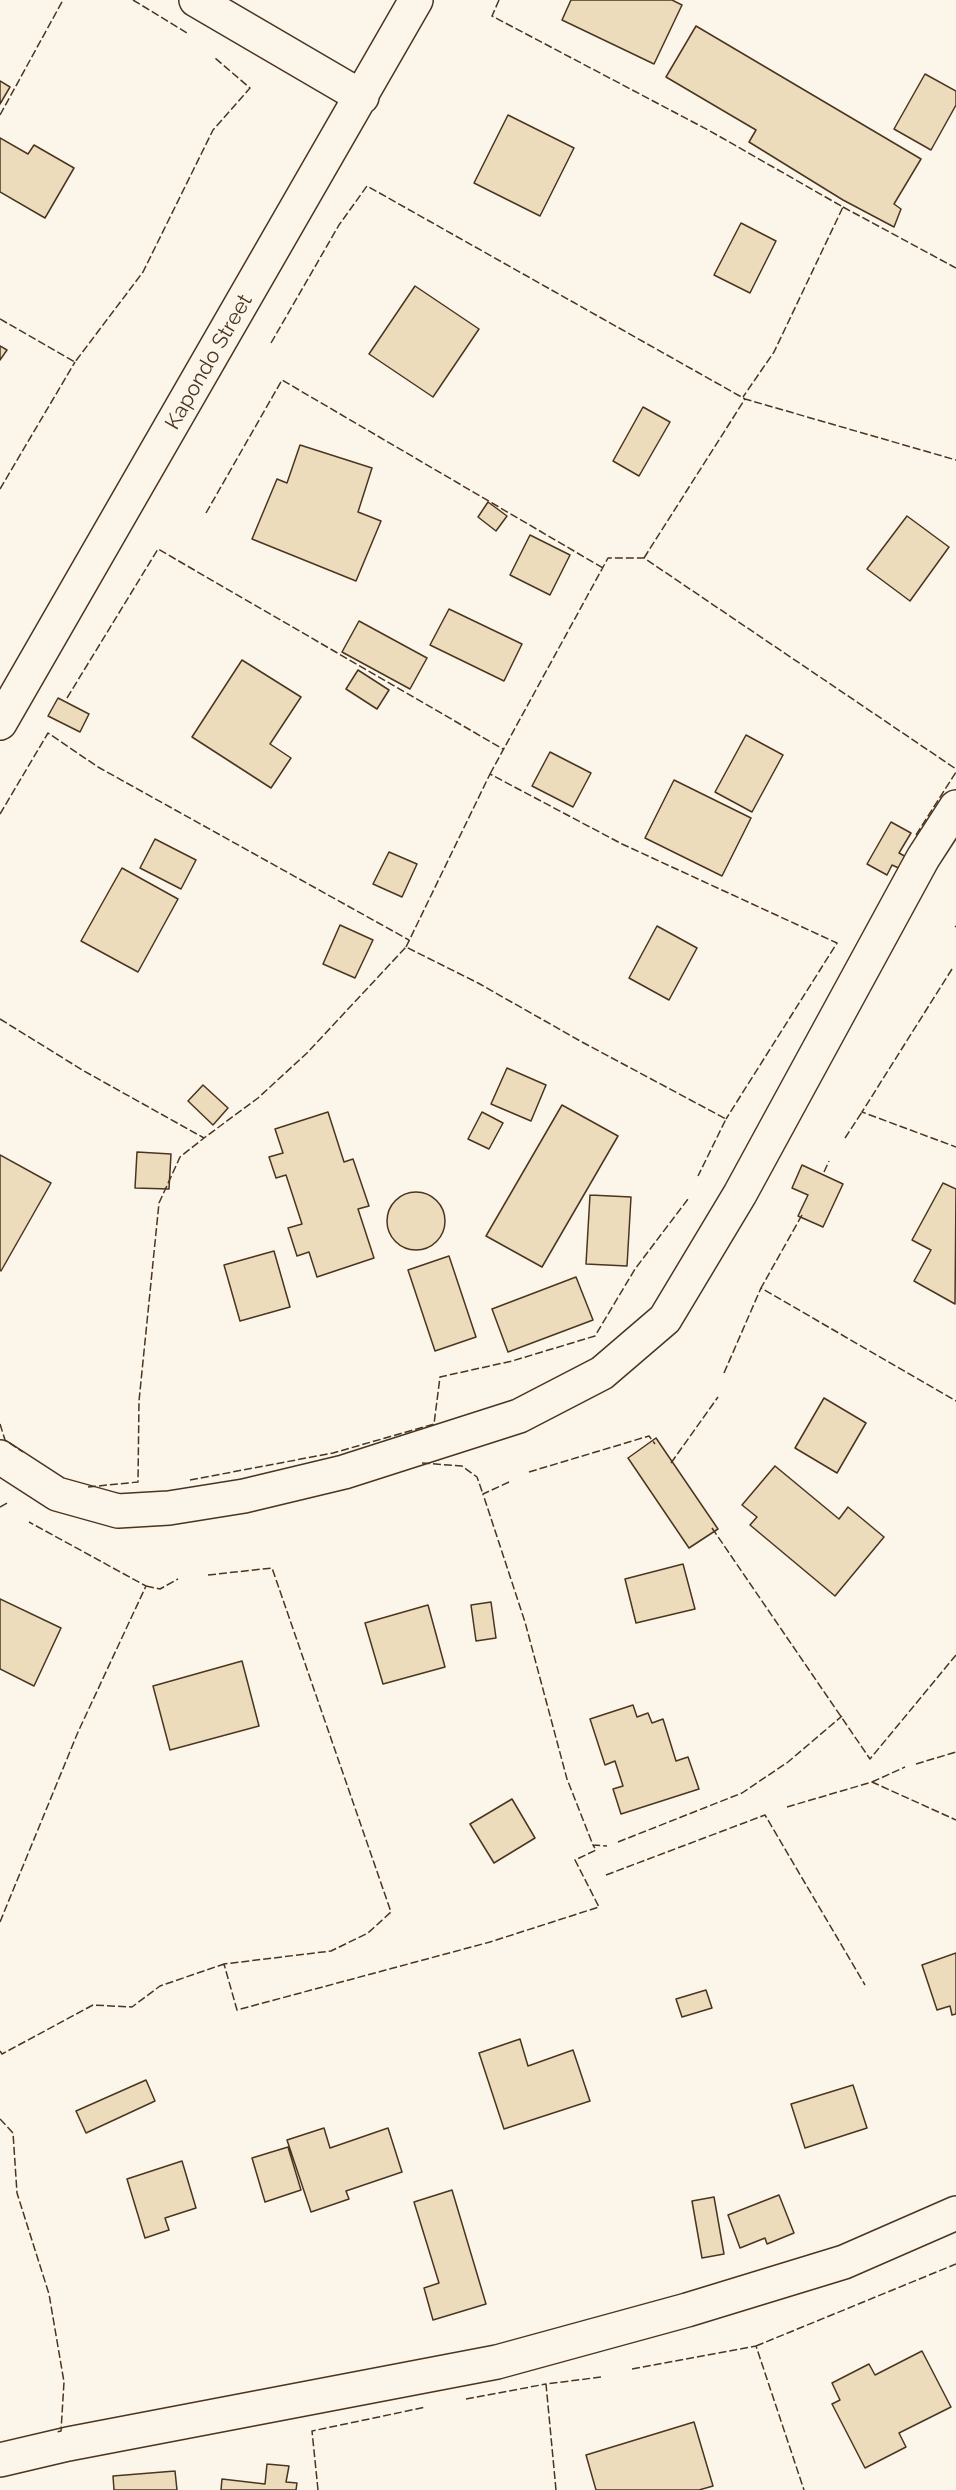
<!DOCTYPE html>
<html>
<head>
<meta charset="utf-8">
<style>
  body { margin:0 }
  canvas { display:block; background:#fbf6e9 }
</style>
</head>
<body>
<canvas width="956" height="2490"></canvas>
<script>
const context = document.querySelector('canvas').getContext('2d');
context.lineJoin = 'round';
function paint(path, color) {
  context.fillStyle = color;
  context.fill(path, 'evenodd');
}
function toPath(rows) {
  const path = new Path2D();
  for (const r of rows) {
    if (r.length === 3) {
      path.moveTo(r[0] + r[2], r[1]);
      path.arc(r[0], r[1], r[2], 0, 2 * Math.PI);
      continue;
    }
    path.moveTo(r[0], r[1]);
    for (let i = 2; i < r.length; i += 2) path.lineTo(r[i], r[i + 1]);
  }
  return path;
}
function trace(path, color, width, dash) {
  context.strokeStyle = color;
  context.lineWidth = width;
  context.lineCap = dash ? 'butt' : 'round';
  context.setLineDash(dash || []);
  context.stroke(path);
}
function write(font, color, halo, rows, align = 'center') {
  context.font = font + ' Raleway,sans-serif';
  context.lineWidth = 4.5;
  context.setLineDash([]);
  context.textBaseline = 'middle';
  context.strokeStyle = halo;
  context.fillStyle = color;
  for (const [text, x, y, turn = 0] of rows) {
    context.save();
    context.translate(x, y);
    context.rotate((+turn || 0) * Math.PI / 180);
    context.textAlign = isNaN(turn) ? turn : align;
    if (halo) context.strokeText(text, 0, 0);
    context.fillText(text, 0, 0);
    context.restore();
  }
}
const building = toPath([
  [571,0,672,0,682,5,654,64,562,20,571,0],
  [696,26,921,159,894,204,901,209,894,227,843,200,749,142,756,130,666,77,696,26],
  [925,74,956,91,956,105,931,150,894,129,925,74],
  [0,81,10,87,0,104,0,81],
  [508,115,574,148,540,216,474,183,508,115],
  [0,138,28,154,34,145,74,168,45,218,0,192,0,138],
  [741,223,776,241,750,293,714,275,741,223],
  [415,286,479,329,433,397,369,354,415,286],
  [0,346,7,350,0,360,0,346],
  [643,407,670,422,639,476,613,461,643,407],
  [300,445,372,468,358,512,381,521,356,581,252,539,277,479,287,483,300,445],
  [488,502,507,516,496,531,478,517,488,502],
  [907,516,949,547,910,601,867,569,907,516],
  [530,535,570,555,550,595,510,575,530,535],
  [449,609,522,644,504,681,430,645,449,609],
  [359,621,427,658,410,689,342,652,359,621],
  [242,660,301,697,270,744,291,758,271,788,192,737,242,660],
  [358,670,389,690,377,709,346,689,358,670],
  [58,698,89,714,80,732,48,716,58,698],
  [746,735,783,755,752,812,715,792,746,735],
  [550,752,591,773,573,807,532,786,550,752],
  [674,780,751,818,722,876,645,838,674,780],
  [891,822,911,833,899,853,910,859,903,870,892,865,887,875,867,864,891,822],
  [155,839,196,860,181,889,140,868,155,839],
  [389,852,417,864,402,897,373,884,389,852],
  [122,868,178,899,138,972,81,941,122,868],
  [340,925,373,940,355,978,323,964,340,925],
  [657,926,697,948,669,1000,629,978,657,926],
  [507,1068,546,1085,531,1121,491,1104,507,1068],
  [203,1085,228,1108,213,1125,188,1101,203,1085],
  [562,1105,618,1136,542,1267,486,1236,562,1105],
  [328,1112,344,1162,353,1159,369,1206,358,1209,374,1258,317,1277,309,1252,297,1256,288,1228,302,1224,286,1175,276,1178,269,1157,283,1153,275,1129,328,1112],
  [482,1112,503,1123,489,1149,468,1139,482,1112],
  [137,1152,171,1154,169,1189,135,1188,137,1152],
  [0,1155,51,1183,1,1271,0,1270,0,1155],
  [802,1165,843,1184,823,1227,798,1216,808,1195,792,1188,802,1165],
  [943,1183,956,1189,955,1304,914,1281,931,1250,912,1240,943,1183],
  [416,1221,29],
  [590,1195,631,1197,627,1266,586,1264,590,1195],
  [274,1251,290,1307,240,1321,224,1265,274,1251],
  [449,1256,476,1337,435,1351,408,1270,449,1256],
  [576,1277,593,1320,508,1352,492,1309,576,1277],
  [824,1398,866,1423,837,1473,795,1448,824,1398],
  [656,1438,718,1529,689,1548,628,1458,656,1438],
  [775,1466,839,1519,848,1507,884,1537,835,1596,750,1525,757,1517,742,1505,775,1466],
  [683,1564,695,1609,636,1623,625,1579,683,1564],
  [0,1599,61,1628,34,1686,0,1669,0,1599],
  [491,1602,496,1638,476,1641,471,1605,491,1602],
  [428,1605,445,1667,383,1684,365,1623,428,1605],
  [242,1661,259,1726,170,1750,153,1686,242,1661],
  [633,1705,637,1717,648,1713,652,1723,663,1719,676,1761,688,1757,699,1789,621,1814,613,1789,623,1786,615,1761,605,1765,590,1719,633,1705],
  [512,1799,535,1838,494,1863,470,1824,512,1799],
  [956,1953,956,2014,952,2015,950,2006,937,2010,922,1965,956,1953],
  [706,1990,712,2008,682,2017,676,1999,706,1990],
  [520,2039,528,2066,573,2050,590,2101,504,2129,479,2053,520,2039],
  [146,2080,155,2101,86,2133,76,2111,146,2080],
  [853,2085,867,2128,805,2148,791,2104,853,2085],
  [324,2128,330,2148,388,2128,402,2172,346,2191,349,2199,311,2212,287,2140,324,2128],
  [288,2147,301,2190,265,2202,252,2158,288,2147],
  [182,2161,196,2208,165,2218,169,2230,145,2238,127,2179,182,2161],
  [452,2190,486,2304,433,2320,424,2288,439,2283,414,2202,452,2190],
  [779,2195,794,2233,767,2244,765,2238,740,2248,728,2215,779,2195],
  [714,2197,724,2254,702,2258,692,2201,714,2197],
  [922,2351,951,2407,899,2433,906,2447,865,2468,832,2404,840,2400,832,2383,869,2364,875,2375,922,2351],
  [694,2422,713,2486,699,2490,596,2490,586,2455,694,2422],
  [267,2464,289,2466,286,2482,297,2483,296,2490,221,2490,222,2479,265,2484,267,2464],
  [175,2471,177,2490,114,2490,113,2476,175,2471]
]);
paint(building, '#ecdcbc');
trace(building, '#4a3520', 1.5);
const minor = toPath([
  [196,0,362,97],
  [0,723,416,0],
  [0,1457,57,1494,118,1511,169,1508,244,1496,344,1472,519,1416,602,1373,665,1319,740,1194,923,858,956,807],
  [0,2460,68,2444,497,2362,687,2310,844,2262,956,2213]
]);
trace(minor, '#4a3520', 36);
trace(minor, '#fbf6e9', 33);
trace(toPath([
  [133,0,187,33],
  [499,0,492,16,710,131,843,207,774,352,743,397],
  [0,115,63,0],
  [843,207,956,268],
  [0,319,75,362,143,272,213,130,250,88,215,58],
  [271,343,339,225,367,186,745,399],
  [0,489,75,362],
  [206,513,282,380,603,568],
  [644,558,745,399,956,460],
  [67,698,158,549,503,749],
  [490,774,608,558,644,558,956,769],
  [0,814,48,733,98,767,409,940],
  [916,835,956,772],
  [955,927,956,926],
  [406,947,490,774,622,844,837,943,726,1119],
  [952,969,862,1112,956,1147],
  [0,1019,84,1071,204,1138,258,1098,307,1053,406,947,478,983,582,1042,726,1119,698,1176],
  [845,1138,862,1112],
  [824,1172,829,1161],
  [802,1215,761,1288,956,1401],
  [724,1373,761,1288],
  [0,1424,5,1440,23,1452],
  [422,1463,462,1466,477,1477,483,1494],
  [671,1463,718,1397],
  [529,1472,649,1436,655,1444],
  [190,1480,333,1453,434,1424,440,1377,512,1361,595,1336,635,1269,688,1199],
  [509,1482,483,1494,525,1622,567,1779,593,1845,607,1846],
  [88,1487,138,1482,139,1401,159,1203,180,1157,204,1138],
  [0,1507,7,1503],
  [712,1528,870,1759,956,1655],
  [208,1575,272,1568,391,1912,368,1933,331,1951,224,1964,237,2010,490,1942,599,1907,575,1860,596,1850,593,1845],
  [146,1586,160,1589,178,1579],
  [916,1764,956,1752],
  [872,1782,905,1767],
  [787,1807,872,1782,956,1820],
  [618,1842,742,1793,788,1762,842,1716],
  [606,1875,765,1815,865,1985],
  [0,1922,78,1732,146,1586,29,1522],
  [0,2051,2,2054,93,2005,132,2007,160,1986,224,1964],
  [0,2119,13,2133,17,2193,49,2294,64,2382,61,2431,57,2432],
  [756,2346,956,2264],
  [632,2369,756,2346,804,2490],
  [466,2399,546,2384],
  [318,2490,312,2431,426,2407],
  [556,2490,546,2384,601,2377]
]), '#4a3520', 1.5, [8, 3]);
write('21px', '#4a3520', '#fbf6e9', [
  ["Kapondo Street",209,362,-60]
]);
</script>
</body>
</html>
